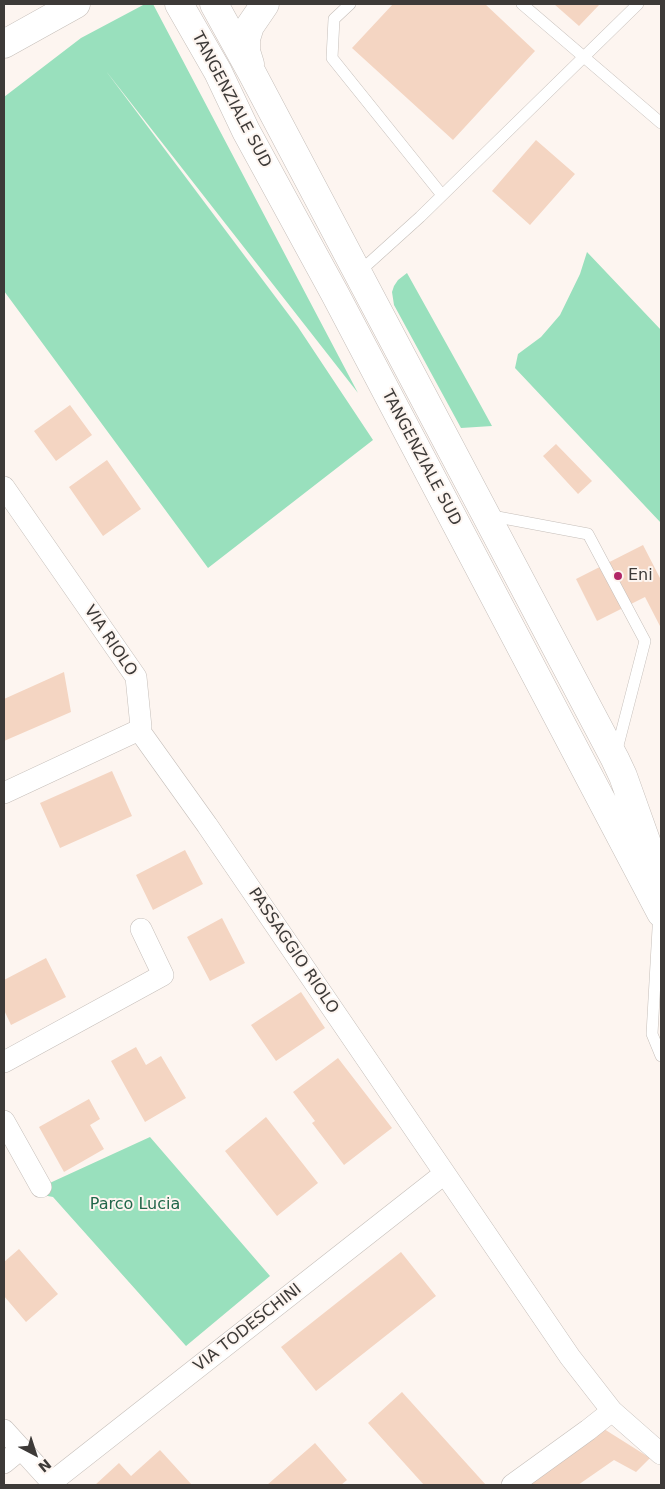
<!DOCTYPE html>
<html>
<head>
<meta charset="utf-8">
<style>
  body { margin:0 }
  #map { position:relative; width:665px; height:1489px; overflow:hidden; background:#fdf5f0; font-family:"DejaVu Sans",sans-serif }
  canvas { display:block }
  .frame { position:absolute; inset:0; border:5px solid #3d3a38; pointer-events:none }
  .north { position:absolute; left:10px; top:1429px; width:50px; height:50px; -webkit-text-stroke:4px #fdf5f0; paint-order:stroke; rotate:140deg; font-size:14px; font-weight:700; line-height:20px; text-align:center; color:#3d3a38 }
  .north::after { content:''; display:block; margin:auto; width:18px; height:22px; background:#3d3a38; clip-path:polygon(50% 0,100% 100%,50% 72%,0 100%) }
</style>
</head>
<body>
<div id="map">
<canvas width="665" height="1489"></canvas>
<div class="frame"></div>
<div class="north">N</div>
</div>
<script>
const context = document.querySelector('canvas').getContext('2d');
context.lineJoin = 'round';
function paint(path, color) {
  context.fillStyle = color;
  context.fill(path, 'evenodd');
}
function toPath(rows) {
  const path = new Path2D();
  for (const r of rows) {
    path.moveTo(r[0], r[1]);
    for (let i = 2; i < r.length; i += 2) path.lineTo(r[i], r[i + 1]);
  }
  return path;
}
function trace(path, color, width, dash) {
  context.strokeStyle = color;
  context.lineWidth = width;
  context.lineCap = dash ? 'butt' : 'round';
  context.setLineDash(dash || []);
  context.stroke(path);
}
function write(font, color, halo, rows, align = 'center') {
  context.font = font + ' "DejaVu Sans",sans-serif';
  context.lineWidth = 4;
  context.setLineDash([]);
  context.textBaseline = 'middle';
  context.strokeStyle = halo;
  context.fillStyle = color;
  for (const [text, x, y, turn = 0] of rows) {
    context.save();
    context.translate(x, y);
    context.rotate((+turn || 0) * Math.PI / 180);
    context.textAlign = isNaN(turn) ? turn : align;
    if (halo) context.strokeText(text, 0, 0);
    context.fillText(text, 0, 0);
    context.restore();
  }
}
paint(toPath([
  [145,4,153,4,358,393,106,71,298,327,373,440,208,568,4,291,4,97,81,38],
  [587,252,661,330,661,523,515,368,518,354,541,337,560,315,580,274],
  [407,273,475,395,492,426,461,428,394,305,392,292,394,286,398,280],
  [150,1137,270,1276,186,1346,53,1197,32,1193,41,1187]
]), '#99e0bd');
paint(toPath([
  [393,4,485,4,535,51,453,140,352,48],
  [554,4,600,4,579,26],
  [536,140,575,174,530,225,492,191],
  [70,405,92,435,56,461,34,431],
  [556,444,592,481,578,494,543,456],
  [107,460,141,509,103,536,69,487],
  [643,545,661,580,661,628,645,597,597,621,576,579],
  [64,672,71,712,4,741,4,699],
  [112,771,132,816,60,848,40,803],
  [185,850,203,884,153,910,136,875],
  [222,918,245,963,210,981,187,937],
  [46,958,66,997,11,1025,4,1010,4,980],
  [301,992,325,1028,276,1061,251,1025],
  [136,1047,146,1065,161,1056,186,1098,145,1122,111,1061],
  [338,1058,392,1128,344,1165,312,1123,315,1121,293,1092],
  [89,1099,100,1119,90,1125,104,1149,64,1172,39,1127],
  [266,1117,318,1183,277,1216,225,1151],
  [19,1249,58,1294,26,1322,4,1296,4,1262],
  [401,1252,436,1296,316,1391,281,1347],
  [402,1392,486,1485,424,1485,368,1423],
  [604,1429,650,1458,636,1472,614,1460,578,1485,527,1485],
  [315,1443,347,1480,341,1485,267,1485],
  [160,1450,192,1485,95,1485,119,1463,131,1476]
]), '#f4d5c2');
const service = toPath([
  [350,4,334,19,332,58,442,195],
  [522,4,661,123],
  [358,273,420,217,638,4],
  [487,515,588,534,645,641,616,753],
  [659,911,652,1034,661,1056]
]);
const minor = toPath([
  [4,487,136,677,141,727,139,730,4,793],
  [139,730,207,825,570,1357,612,1411,661,1454],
  [4,1062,163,975,141,929],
  [4,1121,41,1187],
  [4,1430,54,1485],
  [4,1463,21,1449],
  [52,1482,444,1174],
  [512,1485,588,1430,612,1411]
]);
const tertiary = toPath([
  [4,44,76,4]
]);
const trunk = toPath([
  [179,4,218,72,246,131,335,294,661,913],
  [214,4,252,73,615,759,623,776,659,877],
  [250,64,246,51,246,39,250,26,265,4]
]);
trace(service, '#c5beb9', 12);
trace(minor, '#c5beb9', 22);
trace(tertiary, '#c5beb9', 29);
trace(trunk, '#c5beb9', 29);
trace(service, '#fff', 11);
trace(minor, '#fff', 21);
trace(tertiary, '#fff', 28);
trace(trunk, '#fff', 28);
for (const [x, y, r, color] of [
  [618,576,5,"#b12767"]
]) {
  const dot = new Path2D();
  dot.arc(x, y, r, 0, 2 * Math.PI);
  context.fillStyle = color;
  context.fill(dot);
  trace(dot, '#fdf5f0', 2);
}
write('16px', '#3d3a38', '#fdf5f0', [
  ["TANGENZIALE SUD",231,100,62],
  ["TANGENZIALE SUD",421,458,62],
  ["VIA RIOLO",110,641,56],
  ["PASSAGGIO RIOLO",293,951,56],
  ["VIA TODESCHINI",248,1328,-38]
]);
write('16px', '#3d3a38', '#fdf5f0', [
  ["Eni",628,576]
], 'left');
write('16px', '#21664a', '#fdf5f0', [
  ["Parco Lucia",135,1205]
]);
</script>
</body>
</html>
